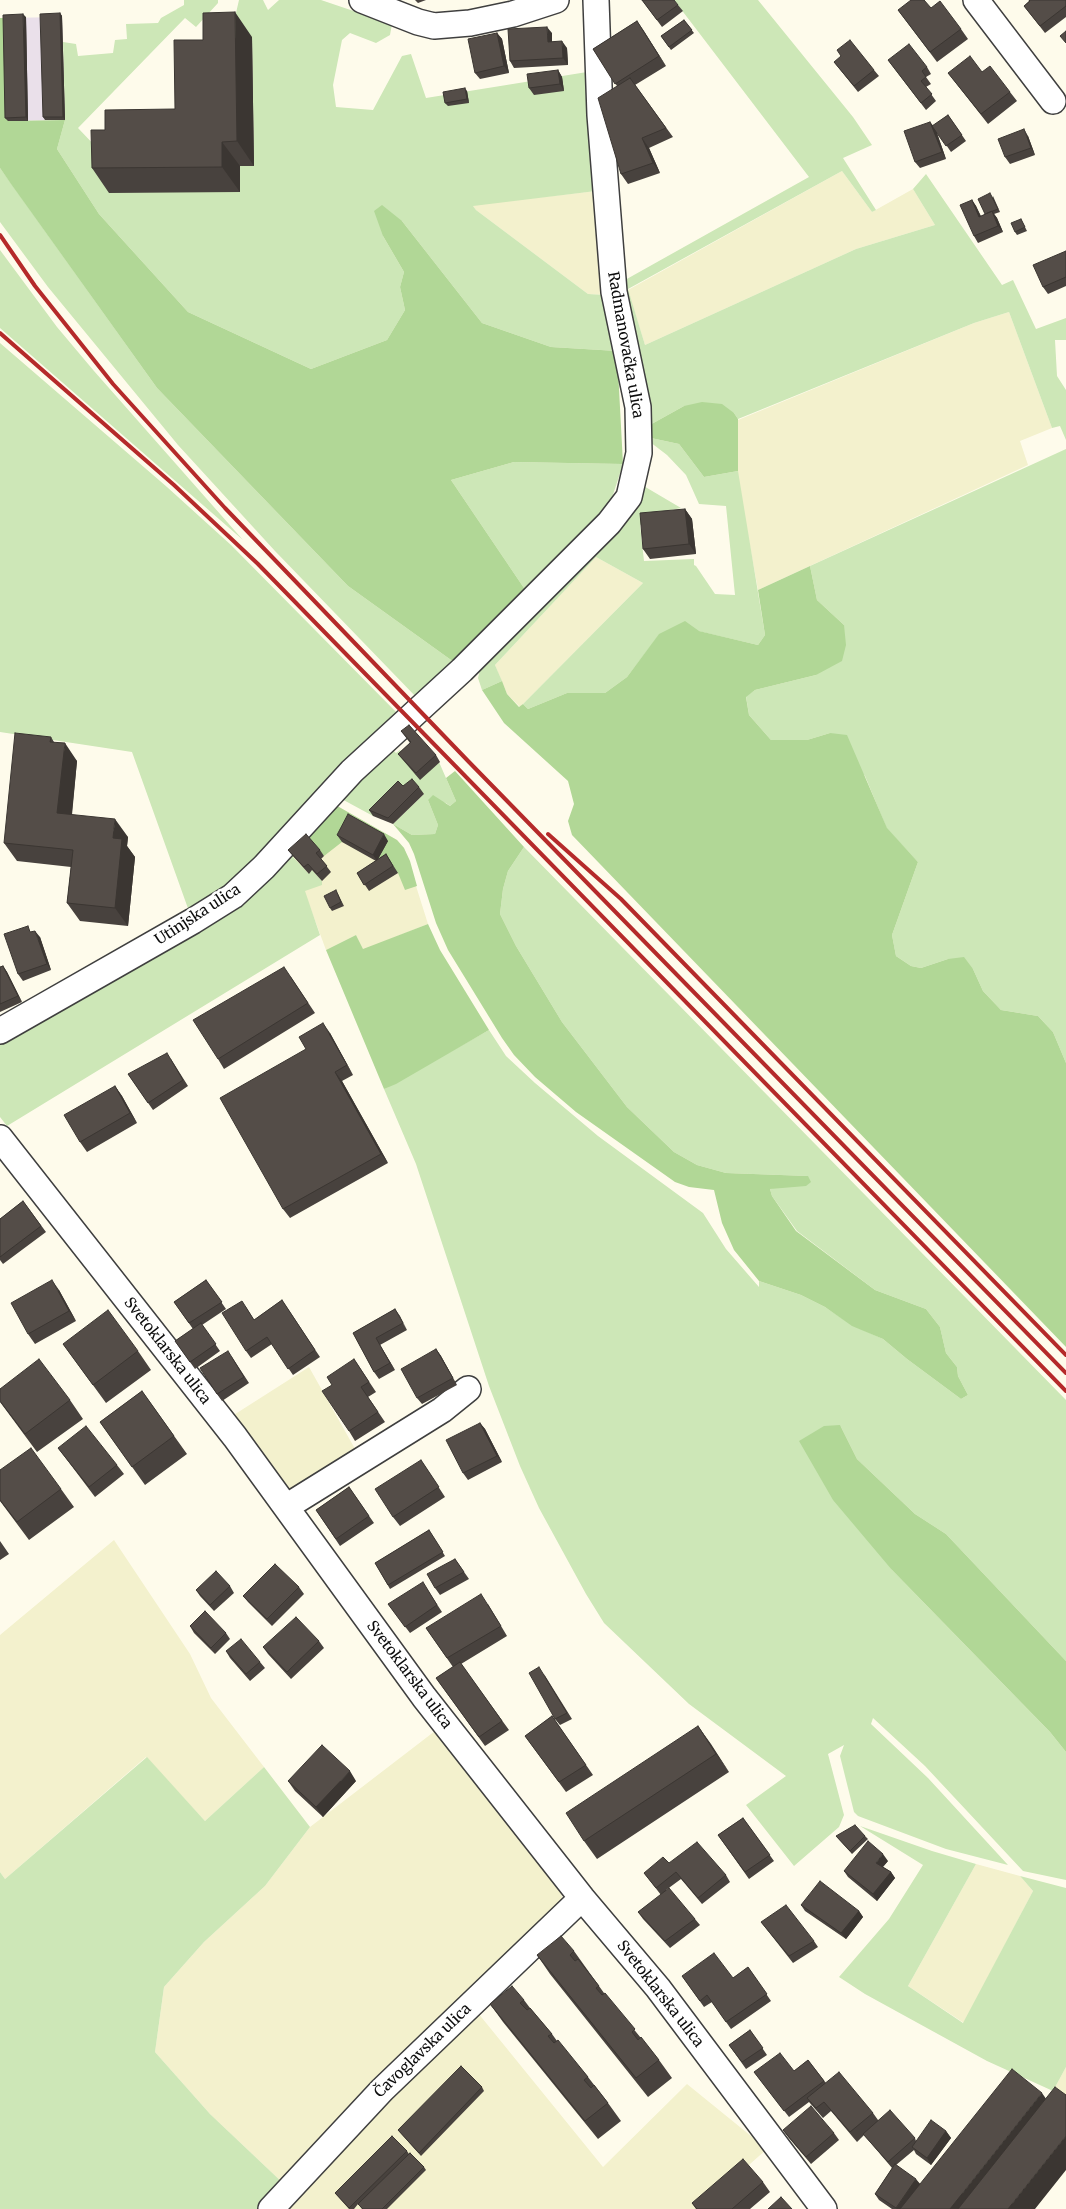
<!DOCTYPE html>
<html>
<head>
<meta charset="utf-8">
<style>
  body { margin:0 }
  canvas { display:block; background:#fefbeb }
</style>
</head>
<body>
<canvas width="1066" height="2209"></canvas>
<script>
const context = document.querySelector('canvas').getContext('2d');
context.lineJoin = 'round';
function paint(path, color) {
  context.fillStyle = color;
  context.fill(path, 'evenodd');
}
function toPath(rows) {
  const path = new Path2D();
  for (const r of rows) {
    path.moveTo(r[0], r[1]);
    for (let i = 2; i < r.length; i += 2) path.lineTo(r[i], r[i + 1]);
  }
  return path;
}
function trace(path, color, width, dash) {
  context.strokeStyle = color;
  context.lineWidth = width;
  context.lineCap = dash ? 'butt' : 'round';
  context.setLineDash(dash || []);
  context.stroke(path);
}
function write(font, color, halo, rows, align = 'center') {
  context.font = font + ' Merriweather,serif';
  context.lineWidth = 5;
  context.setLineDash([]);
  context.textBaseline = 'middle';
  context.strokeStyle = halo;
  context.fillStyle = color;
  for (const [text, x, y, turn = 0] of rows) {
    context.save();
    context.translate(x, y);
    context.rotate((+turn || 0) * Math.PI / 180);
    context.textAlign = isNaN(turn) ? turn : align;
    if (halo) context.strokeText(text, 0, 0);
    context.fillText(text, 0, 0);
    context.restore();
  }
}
paint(toPath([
  [62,17,65,120,8,121,5,18]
]), '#eae0ea');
paint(toPath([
  [842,171,872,212,913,189,935,225,856,249,645,345,628,290],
  [596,191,605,295,588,294,476,210,472,205],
  [1009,312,1052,428,1020,441,1028,465,758,590,738,480,738,420,974,323],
  [596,557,643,583,520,707,507,694,495,665],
  [332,803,397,840,404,848,428,924,363,950,356,935,326,950,290,853],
  [309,1367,359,1456,290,1497,229,1418],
  [114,1540,190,1654,211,1698,264,1767,205,1821,146,1757,5,1879,0,1872,0,1635],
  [435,1731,561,1890,562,1899,559,1907,285,2185,210,2114,155,2052,164,1987,204,1942,265,1886,310,1827],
  [976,1864,1020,1876,1033,1891,964,2023,908,1986],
  [478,2013,603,2167,687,2084,767,2149,699,2209,282,2209],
  [1066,2067,1066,2096,1053,2091]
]), '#f3f1cd');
paint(toPath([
  [184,0,218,0,218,3,196,27,185,18,78,128,98,149,240,166,254,166,252,37,192,61,236,13,239,0,263,0,268,10,279,0,321,0,392,24,390,35,376,43,350,33,342,40,333,85,336,107,373,110,402,56,411,54,426,98,587,72,596,191,473,206,476,210,588,294,605,295,617,351,551,347,482,323,402,221,383,236,404,272,400,287,405,310,387,340,311,369,188,312,99,214,57,149,65,120,63,42,76,44,78,56,113,53,115,40,127,39,126,24,158,23,161,18,184,5],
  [674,0,758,0,853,117,872,145,843,158,876,210,872,212,842,171,628,289,645,345,856,249,935,225,913,189,926,174,1002,285,1013,280,1036,329,1066,318,1066,340,1055,340,1057,376,1066,390,1066,440,1060,426,1052,428,1009,312,974,323,738,419,734,413,684,406,648,426,622,291,625,280,809,177],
  [0,168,157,388,348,586,458,665,418,699,275,551,178,445,48,287,0,222],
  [0,250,57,327,94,371,243,540,0,328],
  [0,343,167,487,231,545,400,716,235,881,190,914,132,752,0,732],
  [651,438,679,444,704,477,738,471,765,635,758,645,698,631,659,635,627,677,605,693,567,693,528,709,523,704,643,583,596,557,495,665,502,681,482,690,478,678,481,666,642,485,681,508,666,511,640,525,644,561,694,559,694,565,696,566,715,594,735,595,726,506,699,504,686,475,667,455,650,442],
  [1066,449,1066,1063,1053,1032,1038,1016,1001,1010,983,991,973,969,948,959,921,968,911,966,896,956,892,935,918,862,887,829,865,776,830,733,807,740,771,740,749,715,746,696,755,690,816,675,844,625,817,600,810,566],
  [514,462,623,464,608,510,526,591,451,480],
  [390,747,396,753,400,750,402,753,439,762,456,801,450,806,446,803,428,800,438,825,435,834,412,835,393,824,424,794,373,816,338,797],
  [524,847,1066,1400,1066,1661,946,1534,915,1514,857,1459,840,1425,892,1570,1050,1732,1066,1752,1066,1880,1023,1871,925,1766,873,1718,871,1724,928,1778,1008,1865,946,1849,858,1816,854,1812,840,1756,844,1745,828,1754,844,1815,839,1827,794,1866,746,1805,786,1776,689,1704,604,1623,586,1594,539,1508,520,1466,489,1386,416,1164,384,1089,489,1030,506,1056,535,1083,598,1136,703,1213,726,1249,759,1287,759,1281,801,1295,825,1307,852,1325,883,1339,907,1359,961,1399,968,1395,958,1376,957,1367,946,1353,940,1327,926,1309,875,1290,797,1231,772,1196,770,1189,808,1176,726,1173,697,1165,674,1152,627,1107,562,1022,516,946,500,914,503,889,508,871],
  [290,851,292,856,308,873,312,870,322,881,322,885,305,891,320,935,7,1126,0,1117,0,1040],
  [147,1757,205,1821,264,1767,310,1827,265,1886,204,1942,164,1987,155,2052,210,2114,285,2185,260,2209,0,2209,0,1872,5,1879],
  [860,1826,932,1851,976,1864,908,1986,963,2023,1033,1891,1020,1876,1066,1888,1066,2067,1053,2091,987,2061,865,1994,839,1977,889,1919,923,1865]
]), '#cde7b7');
paint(toPath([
  [0,18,5,18,8,121,65,120,57,149,99,214,188,312,311,369,387,340,405,310,400,287,404,272,383,236,374,211,382,205,402,221,482,323,551,347,617,351,623,464,514,462,451,480,526,591,458,665,348,586,157,388,11,184,0,168],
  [702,402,722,404,734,413,738,419,738,471,704,477,679,444,651,438,648,426,684,406],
  [810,566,817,600,844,625,846,645,842,661,816,675,755,690,746,697,749,715,771,740,807,740,830,733,847,735,887,828,918,862,892,935,896,956,911,966,921,968,948,959,964,957,973,969,983,991,1001,1010,1038,1016,1053,1032,1066,1063,1066,1347,572,835,568,821,574,804,568,781,504,723,482,690,502,681,507,694,519,707,523,704,528,709,567,693,605,693,627,677,659,634,685,621,699,631,758,645,765,635,758,590],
  [455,771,524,847,508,871,503,889,500,914,516,946,562,1022,627,1107,674,1152,697,1165,726,1173,808,1176,811,1182,806,1186,770,1189,772,1196,796,1231,875,1290,926,1309,940,1327,946,1353,957,1367,958,1376,968,1395,961,1399,907,1359,883,1339,852,1326,825,1307,801,1295,759,1281,734,1250,722,1223,714,1190,689,1187,675,1182,576,1112,535,1077,514,1055,502,1038,448,950,436,923,414,854,409,843,393,824,412,835,435,834,438,825,428,800,433,795,450,806,456,801,446,778],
  [332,803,397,840,404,848,410,861,417,886,405,890,398,873,381,867,353,821,342,842,324,856,310,841,292,857,290,853],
  [428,924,440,950,489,1030,396,1084,384,1089,326,950,356,935,363,949],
  [840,1425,857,1459,915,1514,946,1534,1066,1661,1066,1752,1050,1732,892,1570,833,1500,799,1441,824,1426]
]), '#b1d796');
const minor = toPath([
  [362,0,418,22,434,26,470,23,513,14,556,0],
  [976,0,1053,101],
  [0,1031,193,921,233,896,264,867,352,771,462,670,609,523,629,497,639,453,638,407,614,292,600,115,596,0],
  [0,1138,235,1437,424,1697,582,1898,658,1988,824,2209],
  [286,1507,442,1410,468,1389],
  [271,2209,382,2090,582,1898]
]);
trace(minor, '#3f3f3f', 28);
trace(minor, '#fff', 25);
trace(toPath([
  [0,235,35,286,113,384,225,508,469,762,1066,1373],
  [0,333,174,485,258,564,1066,1391],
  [548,834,621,899,1066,1355]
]), '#b52a2a', 4);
paint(toPath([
  [415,0,426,0,418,3],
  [642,0,678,5,683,11,662,27],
  [1029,0,1066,0,1066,17,1045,33,1024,6,1029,1],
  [931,8,961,29,968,39,937,62,898,10],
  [60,13,62,16,65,120,45,120,43,117],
  [26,17,28,121,8,121,5,118],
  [684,20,694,33,671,50,661,36],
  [637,21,666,66,635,85,673,137,649,148,660,173,628,184,621,174,617,86,593,49],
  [497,33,502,39,509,73,480,79,475,73],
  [552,33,552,42,567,48,568,65,514,68,510,61],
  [252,37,254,166,240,166,240,192,109,193,92,168,105,130,175,109,203,40],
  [888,60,927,67,931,74,926,77,931,84,926,87,936,101,926,110],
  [834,62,874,70,879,76,858,92],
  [558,70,562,77,564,91,534,95,529,88],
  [982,72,1010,92,1017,101,988,124,948,73],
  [467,91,469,103,448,106,445,103],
  [948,115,966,141,951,152,936,130,946,159,920,168,915,162,930,122,933,126],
  [1028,136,1035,155,1010,164,1005,157],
  [993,196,1000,212,994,214,997,218,1003,232,978,243,974,236,972,200,976,206,981,216,986,214],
  [1021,219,1027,231,1017,235,1015,232],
  [1066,251,1066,286,1048,294,1043,287],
  [685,509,692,519,696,554,650,559,643,549],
  [401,731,436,755,440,762,420,780,403,760,398,754,410,743],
  [51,737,54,742,77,761,72,815,128,837,127,846,135,857,128,926,80,921,67,903,71,867,17,861,4,843],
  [403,786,419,787,424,794,393,824,373,816,369,810],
  [337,835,388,841,378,859,386,854,398,873,369,891,357,873,376,861,342,842],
  [288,850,320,850,324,856,321,859,331,872,322,881,312,870,309,874,293,856],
  [338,894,344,906,332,911,330,908],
  [40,937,51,970,23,981,18,974],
  [3,966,7,972,22,1002,0,1012,0,967],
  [291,977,315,1013,224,1069,218,1059],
  [330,1033,353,1075,342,1081,388,1163,290,1218,283,1209,306,1049],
  [171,1059,188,1086,153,1110,128,1074],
  [115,1086,122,1096,137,1123,87,1152,80,1142],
  [23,1201,46,1232,3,1264,0,1260,0,1219],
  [206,1280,226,1309,202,1325,220,1351,195,1369,175,1341,193,1329,174,1302],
  [59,1290,76,1321,35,1344,28,1334],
  [282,1300,320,1357,293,1375,272,1344,251,1358,246,1351,246,1307,254,1320],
  [395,1309,407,1330,380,1345,395,1370,379,1379,374,1372,353,1333],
  [63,1344,138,1351,151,1370,106,1403],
  [436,1349,441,1356,457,1385,422,1404,417,1398],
  [232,1357,249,1383,222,1401,217,1394],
  [354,1359,376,1392,368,1397,385,1422,355,1441,349,1431,332,1385],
  [142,1391,187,1454,145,1485,100,1422],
  [70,1400,83,1419,37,1452,0,1402],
  [480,1423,485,1429,502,1462,468,1480,463,1473],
  [58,1448,117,1465,124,1474,95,1497],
  [421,1460,445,1497,400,1526,393,1517],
  [0,1470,61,1489,74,1507,29,1540,0,1501],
  [349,1487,374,1523,340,1546,316,1510],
  [429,1530,445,1556,390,1589,375,1563],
  [0,1541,9,1554,0,1560],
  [455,1559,469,1579,440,1595,435,1588],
  [230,1586,234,1593,214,1611,200,1596,196,1590],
  [299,1587,304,1594,272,1626,248,1602,243,1596],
  [427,1589,442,1612,410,1633,388,1604],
  [488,1604,507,1636,461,1664,509,1730,485,1746,436,1678,453,1667,426,1628],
  [190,1626,226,1633,230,1639,215,1654,194,1633],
  [319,1641,324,1648,291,1679,268,1654,263,1647],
  [226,1651,260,1662,265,1668,250,1681,230,1658],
  [544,1674,572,1719,560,1725,555,1719],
  [552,1716,593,1775,566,1792,525,1736],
  [698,1726,729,1772,597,1859,584,1841],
  [288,1781,356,1781,323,1817,295,1791],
  [743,1818,774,1861,749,1879,718,1835],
  [836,1836,865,1836,868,1839,852,1854],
  [888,1861,883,1867,891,1872,895,1878,877,1901,848,1877,844,1871],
  [669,1863,726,1875,730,1882,702,1904,681,1879,666,1890,695,1919,700,1925,670,1948,643,1919,638,1912,661,1895,644,1873],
  [801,1905,859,1911,863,1917,846,1939,805,1911],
  [761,1922,814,1941,818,1947,793,1963],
  [574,1951,604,1993,659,2060,672,2078,648,2097,550,1974,537,1955],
  [748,1967,771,2001,731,2029,712,2002,704,2007,682,1976,733,1978],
  [524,2000,530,2008,552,2034,557,2041,588,2077,608,2103,621,2121,598,2139,503,2022,490,2004],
  [750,2030,767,2055,746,2069,729,2045],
  [808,2060,826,2083,873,2113,878,2120,915,2138,916,2141,946,2131,951,2138,931,2165,916,2154,914,2150,896,2165,920,2184,1035,2209,892,2209,879,2200,875,2194,892,2168,864,2135,857,2142,831,2111,823,2118,809,2102,789,2117,754,2072,794,2071],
  [482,2087,484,2091,421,2156,398,2130],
  [783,2130,834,2133,839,2140,811,2164,788,2137],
  [407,2151,409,2154,424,2167,426,2170,387,2209,362,2209,358,2204,354,2209,349,2209,335,2193],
  [763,2182,770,2192,750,2209,696,2209,692,2203]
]), '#48423e');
paint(toPath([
  [235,12,252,37,254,166,237,141],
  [60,13,62,16,65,120,63,117],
  [23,14,26,17,28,121,26,117],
  [637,21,644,31,666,66,659,56],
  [547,27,552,33,552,49,548,42],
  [497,33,502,39,509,73,504,66],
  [562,41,567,48,568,65,563,58],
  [558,70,562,77,564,91,560,84],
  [465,88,467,91,469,103,467,99],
  [930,122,935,128,946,159,942,152],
  [1024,129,1028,136,1035,155,1031,148],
  [642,138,649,148,660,173,653,163],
  [222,142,240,166,240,192,222,167],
  [972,200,976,206,984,224,979,217],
  [992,211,997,218,1003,232,998,226],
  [685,509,692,519,696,554,689,544],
  [65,743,77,761,70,831,57,813],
  [115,819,128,837,127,846,135,857,128,926,115,908,113,838],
  [384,834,388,841,377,861,373,855],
  [35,931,40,937,51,970,47,964],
  [3,966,7,972,22,1002,18,996],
  [323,1023,330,1033,353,1075,347,1065],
  [335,1072,342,1081,388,1163,381,1154],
  [115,1086,122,1096,137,1123,130,1113],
  [52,1280,59,1290,76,1321,69,1311],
  [395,1309,400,1316,407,1330],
  [376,1338,380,1345,395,1370,390,1363],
  [436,1349,441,1356,457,1385,453,1378],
  [480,1423,485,1429,502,1462,497,1456],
  [698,1726,711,1744,729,1772,716,1754],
  [350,1771,356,1781,323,1817,316,1807],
  [883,1854,888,1861,880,1870,876,1863],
  [891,1872,895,1878,877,1901,873,1894],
  [859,1911,863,1917,846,1939,841,1933],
  [1042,2093,1049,2103,964,2209,950,2209],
  [946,2131,951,2138,931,2165,927,2158],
  [1066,2136,1066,2170,1035,2209,1008,2209],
  [916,2179,921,2185,904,2209,896,2209]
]), '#3b3632');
const building = toPath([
  [642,0,674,0,678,5,657,20,642,0],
  [911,0,924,0,931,8,940,1,961,29,930,52,898,10,911,0],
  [1029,0,1066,0,1066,6,1040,26,1024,6,1030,1,1029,0],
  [235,12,237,141,222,142,222,167,92,168,91,130,105,130,105,110,175,109,174,40,203,40,203,13,235,12],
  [60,13,63,117,43,117,40,14,60,13],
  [23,14,26,117,5,118,3,15,23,14],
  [684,20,692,30,669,47,661,36,684,20],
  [637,21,659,56,615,84,593,49,637,21],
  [547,27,548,42,562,41,563,58,510,61,508,29,547,27],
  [1066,31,1066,43,1060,36,1066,31],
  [497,33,504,66,475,73,468,39,497,33],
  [850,40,874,70,854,86,834,62,841,56,837,50,850,40],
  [909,44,927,67,922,71,926,77,921,81,932,94,921,103,888,60,909,44],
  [970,56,982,72,990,66,1010,92,981,114,948,73,970,56],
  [558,70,560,84,529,88,527,74,558,70],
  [630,78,666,128,642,138,653,163,621,174,598,98,630,78],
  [465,88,467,99,445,103,443,92,465,88],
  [948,115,962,135,946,146,932,126,948,115],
  [930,122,942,152,915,162,904,131,930,122],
  [1024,129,1031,148,1005,157,998,139,1024,129],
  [990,193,998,209,985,214,978,199,990,193],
  [972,200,979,217,992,211,998,226,974,236,960,205,972,200],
  [1021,219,1025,227,1015,232,1011,223,1021,219],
  [1066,251,1066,277,1043,287,1033,265,1066,251],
  [685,509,689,544,643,549,640,513,685,509],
  [409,725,436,755,416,773,398,754,411,742,401,731,409,725],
  [15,733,51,737,50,742,65,743,57,813,115,819,113,838,122,839,115,908,67,903,73,850,4,843,15,733],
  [412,779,419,787,388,818,369,810,398,781,403,786,412,779],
  [348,814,384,834,373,855,337,835,348,814],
  [306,834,320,850,316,853,327,866,317,874,308,864,304,867,288,850,306,834],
  [386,854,393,866,364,885,357,873,386,854],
  [336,890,341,902,330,908,324,896,336,890],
  [28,926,30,932,35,931,47,964,18,974,4,934,28,926],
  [3,966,18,996,0,1004,0,967,3,966],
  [284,967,308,1003,218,1059,193,1020,284,967],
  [323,1023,347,1065,335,1072,381,1154,283,1209,220,1098,306,1049,299,1037,323,1023],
  [167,1053,183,1080,148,1103,128,1074,167,1053],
  [115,1086,130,1113,80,1142,64,1115,115,1086],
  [23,1201,41,1226,0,1257,0,1219,23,1201],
  [52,1280,69,1311,28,1334,11,1303,52,1280],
  [206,1280,222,1302,189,1323,174,1302,206,1280],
  [282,1300,315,1350,288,1369,267,1337,246,1351,222,1313,242,1301,254,1320,282,1300],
  [395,1309,403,1323,376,1338,390,1363,374,1372,353,1333,395,1309],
  [108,1310,138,1351,93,1385,63,1344,108,1310],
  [201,1323,216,1344,190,1362,175,1341,201,1323],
  [436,1349,453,1378,417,1398,401,1369,436,1349],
  [228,1351,244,1377,217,1394,200,1368,228,1351],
  [39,1359,70,1400,25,1434,0,1401,0,1389,39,1359],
  [354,1359,369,1382,361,1387,378,1412,349,1431,322,1391,332,1385,327,1377,354,1359],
  [142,1391,174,1436,132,1467,100,1422,142,1391],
  [480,1423,497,1456,463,1473,446,1440,480,1423],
  [86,1426,117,1465,89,1487,58,1448,86,1426],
  [31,1448,61,1489,17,1522,0,1500,0,1470,31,1448],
  [421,1460,439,1487,393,1517,375,1489,421,1460],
  [349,1487,369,1516,336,1539,316,1510,349,1487],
  [429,1530,443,1552,388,1585,375,1563,429,1530],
  [455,1559,464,1572,435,1588,427,1574,455,1559],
  [275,1564,299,1587,267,1619,243,1596,275,1564],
  [216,1571,230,1586,210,1605,196,1590,216,1571],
  [423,1582,437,1605,405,1627,388,1604,423,1582],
  [481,1594,501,1626,447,1658,426,1628,481,1594],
  [205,1611,226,1633,211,1648,190,1626,205,1611],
  [296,1617,319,1641,287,1672,263,1647,296,1617],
  [241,1639,260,1662,246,1674,226,1651,241,1639],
  [460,1662,502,1721,479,1737,436,1678,460,1662],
  [539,1667,567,1713,555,1719,529,1673,539,1667],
  [552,1716,586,1765,559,1782,525,1736,552,1716],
  [698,1726,716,1754,584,1841,566,1813,698,1726],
  [322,1745,350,1771,316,1807,288,1781,322,1745],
  [743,1818,770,1855,745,1872,718,1835,743,1818],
  [855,1825,865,1836,850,1851,836,1836,855,1825],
  [868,1841,883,1854,876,1863,891,1872,873,1894,844,1871,868,1841],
  [697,1842,726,1875,698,1898,676,1872,656,1888,644,1873,663,1857,669,1863,697,1842],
  [820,1881,859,1911,841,1933,801,1905,820,1881],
  [669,1888,695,1919,665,1941,638,1912,669,1888],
  [786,1905,814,1941,789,1956,761,1922,786,1905],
  [561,1936,574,1951,570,1955,575,1961,578,1959,599,1986,596,1988,602,1995,605,1993,635,2029,632,2032,638,2040,641,2037,659,2060,636,2078,537,1955,561,1936],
  [714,1953,733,1978,748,1967,767,1994,726,2022,707,1995,700,2001,682,1976,714,1953],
  [512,1986,524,2000,520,2003,527,2010,530,2008,552,2034,548,2036,554,2043,558,2040,588,2077,584,2080,591,2088,594,2085,608,2103,585,2121,490,2004,512,1986],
  [750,2030,763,2048,742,2062,729,2045,750,2030],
  [780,2053,794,2071,808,2060,824,2081,784,2111,754,2072,780,2053],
  [461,2066,482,2087,419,2153,398,2130,461,2066],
  [1012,2069,1042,2093,950,2209,900,2209,1012,2069],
  [839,2072,873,2113,850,2132,824,2102,816,2108,807,2098,839,2072],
  [1055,2087,1066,2095,1066,2136,1008,2209,958,2209,1055,2087],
  [811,2106,834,2133,806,2157,783,2130,811,2106],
  [890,2110,915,2138,888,2162,863,2134,890,2110],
  [931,2120,946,2131,927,2158,912,2147,931,2120],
  [392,2136,407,2151,349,2208,335,2193,392,2136],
  [410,2153,424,2167,382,2209,363,2209,358,2204,410,2153],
  [743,2159,763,2182,732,2209,697,2209,692,2203,743,2159],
  [895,2164,916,2179,896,2208,875,2194,895,2164],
  [781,2197,792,2209,768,2209,781,2197]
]);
paint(building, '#544d48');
trace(building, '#3b3632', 1);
write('15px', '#0c0c0c', '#fff', [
  ["Radmanovačka ulica",625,345,80],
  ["Utinjska ulica",198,915,-33],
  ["Svetoklarska ulica",167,1351,52],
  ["Svetoklarska ulica",409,1675,53],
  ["Svetoklarska ulica",660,1994,52],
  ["Čavoglavska ulica",423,2051,-44]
]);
</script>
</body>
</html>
